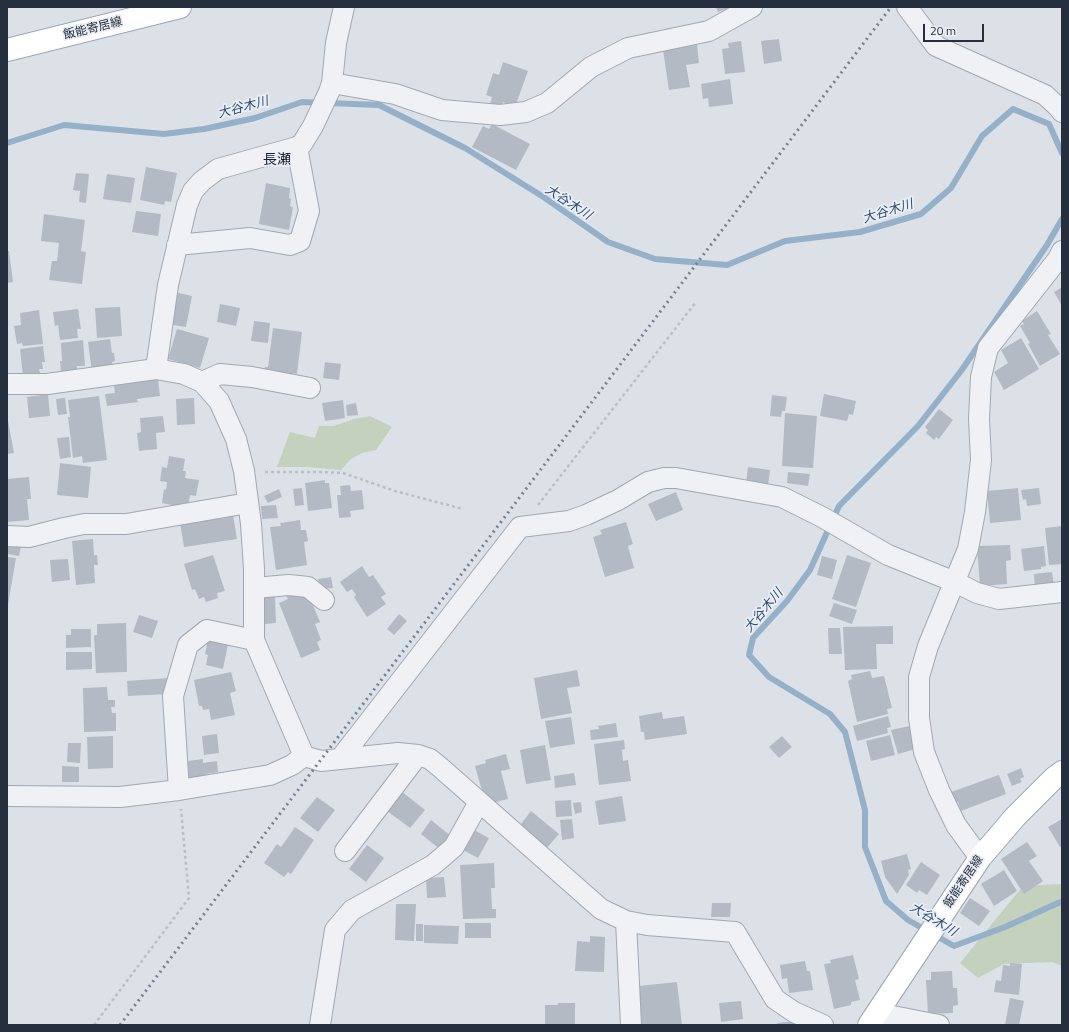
<!DOCTYPE html>
<html>
<head>
<meta charset="utf-8">
<style>
  body { margin:0 }
  #map { position:relative; width:1069px; height:1032px; overflow:hidden; background:#dce1e7; font-family:"Titillium Web",sans-serif }
  canvas { display:block }
  .frame { position:absolute; inset:0; border:8px solid #252f3d; pointer-events:none }
  .scale { position:absolute; left:923px; top:24px; width:61px; height:18px; box-sizing:border-box; border:2px solid #252f3d; border-top:0; padding-left:5px; font-size:12px; line-height:14px; white-space:nowrap; color:#252f3d; -webkit-text-stroke:3px #ebeff5; paint-order:stroke }
</style>
</head>
<body>
<div id="map">
<canvas width="1069" height="1032"></canvas>
<div class="frame"></div>
<div class="scale">20 m</div>
</div>
<script>
const context = document.querySelector('canvas').getContext('2d');
context.lineJoin = 'round';
function paint(path, color) {
  context.fillStyle = color;
  context.fill(path, 'evenodd');
}
function toPath(rows) {
  const path = new Path2D();
  for (const r of rows) {
    path.moveTo(r[0], r[1]);
    for (let i = 2; i < r.length; i += 2) path.lineTo(r[i], r[i + 1]);
  }
  return path;
}
function trace(path, color, width, dash) {
  context.strokeStyle = color;
  context.lineWidth = width;
  context.lineCap = dash ? 'butt' : 'round';
  context.setLineDash(dash || []);
  context.stroke(path);
}
function write(font, color, halo, rows, align = 'center') {
  context.font = font + ' "Titillium Web","Noto Sans JP",sans-serif';
  context.lineWidth = 3.5;
  context.setLineDash([]);
  context.textBaseline = 'middle';
  context.strokeStyle = halo;
  context.fillStyle = color;
  for (const [text, x, y, turn = 0] of rows) {
    context.save();
    context.translate(x, y);
    context.rotate((+turn || 0) * Math.PI / 180);
    context.textAlign = isNaN(turn) ? turn : align;
    if (halo) context.strokeText(text, 0, 0);
    context.fillText(text, 0, 0);
    context.restore();
  }
}
paint(toPath([
  [370,416,392,427,376,450,362,453,351,459,341,470,306,467,277,467,290,432,315,438,319,426,334,426,354,419],
  [1062,884,1062,966,1052,962,1004,964,978,978,960,963,1023,886]
]), '#c3d1bd');
trace(toPath([
  [7,143,64,125,164,134,204,129,255,118,302,102,379,105,465,148,545,198,608,242,655,259,727,265,785,241,860,232,921,214,951,188,982,136,1013,109,1049,124,1062,153],
  [1062,219,1047,245,961,371,918,426,839,506,810,570,787,601,753,638,749,655,769,677,830,714,845,732,865,810,865,847,886,901,908,920,954,946,1005,927,1058,903,1062,902]
]), '#95b0c9', 6);
paint(toPath([
  [716,7,732,7,718,12],
  [779,39,782,61,764,64,761,41],
  [741,41,745,72,725,74,722,49,729,48,728,43],
  [697,45,699,63,686,65,690,87,669,90,663,50],
  [503,62,528,71,515,107,503,102,501,108,490,104,492,97,486,95,493,73,499,75],
  [730,79,733,104,709,107,708,98,703,99,701,84],
  [492,124,530,144,516,170,472,147,483,126,489,129],
  [146,167,177,173,171,202,165,201,164,205,140,200],
  [76,173,89,174,86,203,79,202,80,191,73,190],
  [107,174,135,178,131,203,103,199],
  [266,183,290,188,289,198,291,199,290,206,293,207,289,230,259,224],
  [136,211,161,214,158,236,132,232],
  [44,214,85,220,81,251,86,252,82,284,49,280,52,261,57,261,59,243,41,241],
  [7,251,9,251,13,282,7,283],
  [1062,287,1062,304,1061,304,1054,292],
  [174,292,192,296,186,327,167,324],
  [220,304,240,308,236,326,217,322],
  [120,307,122,336,97,338,95,308],
  [78,309,81,329,77,329,78,338,60,340,58,325,55,326,53,312],
  [39,310,43,344,23,346,22,343,17,344,14,326,21,325,20,313],
  [1037,311,1051,334,1048,335,1060,354,1040,366,1028,344,1030,343,1020,326,1024,324,1022,321],
  [254,321,270,323,268,343,251,341],
  [273,328,302,332,297,374,293,373,292,379,264,376,265,367,268,367],
  [177,329,209,338,200,368,168,359],
  [1021,338,1039,369,1004,390,994,372,1008,363,1001,350],
  [110,339,112,353,114,353,115,361,112,362,113,369,92,372,88,342],
  [83,340,85,366,77,366,77,370,61,371,60,361,62,361,61,343],
  [43,346,45,362,42,362,43,369,39,369,40,373,23,376,20,349],
  [325,362,341,364,339,380,323,378],
  [158,379,160,396,137,399,138,402,107,406,105,394,115,393,114,384],
  [48,394,50,416,29,418,27,397],
  [824,394,856,401,853,415,849,414,847,421,820,416],
  [772,395,787,397,785,411,782,411,781,417,770,416],
  [99,396,107,460,83,463,82,456,73,458,68,417,70,417,68,400],
  [65,398,67,414,58,415,56,399],
  [194,398,195,424,177,425,176,399],
  [343,400,345,418,325,421,322,403],
  [356,403,358,415,347,416,346,405],
  [939,409,953,420,939,439,936,437,934,440,926,433,928,430,925,427],
  [785,413,817,416,813,468,782,466],
  [7,415,14,453,7,454],
  [163,416,165,432,156,433,157,449,139,451,137,433,141,432,140,418],
  [69,437,71,457,60,459,57,438],
  [169,456,185,459,183,471,186,471,185,478,199,480,196,496,190,495,188,508,162,503,164,489,166,490,167,482,160,481,162,467,167,468],
  [60,463,91,467,88,498,57,495],
  [748,467,770,470,768,485,746,483],
  [788,472,810,474,808,486,787,483],
  [29,477,31,499,27,499,29,520,7,522,7,479],
  [325,480,325,483,329,483,332,508,308,511,305,483],
  [350,485,351,491,362,490,364,509,350,511,351,517,339,518,337,495,341,495,340,486],
  [302,488,304,505,295,506,293,489],
  [1018,488,1021,520,990,523,987,491],
  [1039,488,1041,504,1027,506,1026,499,1023,500,1021,490],
  [279,489,282,497,268,503,264,496],
  [676,492,683,510,656,521,648,504],
  [276,505,278,518,262,519,261,506],
  [233,515,237,539,184,547,180,522],
  [300,520,301,530,306,530,308,541,304,542,307,565,276,570,270,527,281,526,280,523],
  [626,522,633,544,628,546,634,568,605,577,593,537,602,534,600,530],
  [1062,526,1062,564,1049,565,1045,528],
  [7,539,22,541,19,556,7,554],
  [93,539,94,555,97,555,98,565,94,565,95,583,76,585,72,541],
  [1010,545,1011,560,1006,561,1007,584,980,586,977,546],
  [1044,546,1046,566,1041,567,1041,569,1024,571,1021,549],
  [213,555,225,591,217,593,218,598,206,602,204,597,199,599,195,589,192,590,184,564],
  [847,555,871,563,856,607,832,599],
  [822,556,837,560,832,579,817,575],
  [7,557,16,558,8,605,7,605],
  [68,559,70,580,52,582,50,560],
  [362,566,369,577,373,575,386,594,381,597,386,604,367,617,354,597,356,595,352,589,347,592,340,582],
  [1052,572,1054,586,1035,588,1034,574],
  [331,577,333,588,319,589,318,579],
  [307,591,320,622,315,624,321,640,317,642,320,650,301,658,279,603,288,599,285,594],
  [260,597,275,597,276,623,264,624,264,619,261,619],
  [834,603,857,610,852,624,829,616],
  [399,614,407,621,394,635,387,629],
  [139,615,158,621,152,638,133,632],
  [126,623,127,672,96,673,94,635,97,635,97,624],
  [893,626,893,644,876,644,877,669,845,670,843,627],
  [828,628,840,628,842,654,829,654],
  [71,629,91,629,91,647,66,648,66,635,71,635],
  [208,640,228,644,223,669,206,665,208,655,205,654],
  [66,652,92,652,92,669,66,670],
  [577,670,580,686,567,688,572,713,541,719,534,678],
  [870,671,872,678,884,676,892,708,887,709,888,714,857,722,848,681,852,679,851,675],
  [231,672,236,691,230,693,235,715,211,720,209,709,203,710,202,706,199,706,194,680],
  [169,678,170,694,128,696,127,681],
  [107,687,108,700,115,700,115,707,111,707,112,713,116,713,116,731,84,732,83,688],
  [662,712,663,719,684,716,687,734,645,740,644,732,641,732,639,716],
  [888,716,891,727,887,728,888,733,857,741,853,726],
  [571,717,575,744,550,748,545,721],
  [616,723,618,737,591,740,590,730,599,729,598,726],
  [910,726,916,749,898,754,891,730],
  [217,734,219,753,204,755,202,736],
  [890,735,895,755,871,761,866,741],
  [113,736,113,768,88,769,87,737],
  [782,736,792,747,779,758,769,747],
  [624,740,625,749,622,750,623,761,628,760,631,781,599,785,594,744],
  [68,743,81,743,80,763,67,762],
  [545,745,551,780,526,784,520,750],
  [506,754,510,769,501,771,508,799,492,803,490,796,484,798,475,766,486,763,485,760],
  [203,759,203,763,217,761,218,772,206,774,207,777,184,780,181,762],
  [62,766,79,767,79,782,62,782],
  [1021,768,1024,777,1020,779,1022,782,1012,786,1007,774],
  [574,773,576,785,555,788,554,776],
  [999,775,1006,794,961,811,958,802,955,802,951,792],
  [401,791,425,810,410,828,386,810],
  [622,796,626,821,599,825,595,801],
  [317,797,335,810,318,832,300,818],
  [571,800,572,816,556,817,555,801],
  [581,802,582,812,575,814,573,803],
  [531,811,559,834,545,850,518,828],
  [572,819,574,838,562,840,560,820],
  [1062,819,1062,846,1060,847,1048,827],
  [431,820,451,836,441,850,421,834],
  [295,827,314,840,291,874,288,872,284,877,264,863,277,844,281,847],
  [474,830,489,838,478,858,463,850],
  [1027,842,1037,856,1029,861,1043,881,1024,894,1001,859],
  [367,845,384,858,366,882,349,869],
  [907,854,911,869,908,870,909,875,897,894,885,877,881,861],
  [921,862,940,875,927,895,919,890,917,893,906,885],
  [494,863,495,888,491,888,492,909,496,909,496,918,463,919,460,865],
  [1004,870,1017,891,994,906,981,884],
  [444,877,446,897,427,898,426,878],
  [970,898,990,911,979,926,960,913],
  [712,903,731,903,730,917,711,917],
  [396,904,416,904,414,941,395,940],
  [465,923,491,923,491,938,465,938],
  [416,924,423,924,423,941,416,941],
  [424,925,459,926,458,944,424,943],
  [590,936,605,937,604,972,575,971,577,941,590,942],
  [853,955,859,979,855,980,860,1000,851,1002,851,1005,834,1009,824,964,831,963,830,960],
  [805,961,807,971,810,971,813,990,789,993,787,978,782,979,780,965],
  [1010,963,1022,964,1019,995,994,992,996,980,1001,981,1003,965,1010,966],
  [952,971,953,988,957,988,958,1005,953,1006,953,1013,928,1014,926,980,931,980,931,972],
  [677,982,682,1025,642,1025,639,986],
  [1010,998,1024,1001,1019,1025,1005,1025],
  [741,1001,743,1019,721,1022,719,1003],
  [558,1003,575,1003,575,1025,545,1025,545,1005,558,1005],
  [796,1021,796,1025,778,1025,777,1023]
]), '#b3bac4');
const minor = toPath([
  [907,7,936,46,1045,95,1058,107,1062,112],
  [332,83,395,94,442,110,500,115,526,112,547,103,591,67,628,48,709,31,752,7],
  [177,245,250,238,290,245,300,241,309,211,297,147],
  [156,369,168,285,187,205,193,191,202,181,218,169,297,147,302,144,313,126,329,92,332,83,336,43,344,7],
  [202,382,220,374,252,377,310,388],
  [7,384,47,384,156,369,184,374,202,382,219,401,236,439,244,471,251,524,254,569,254,640,304,756],
  [7,536,29,537,64,528,84,524,126,524,248,503],
  [254,588,289,585,308,587,324,600],
  [340,759,520,527,569,521,586,515,618,500,648,482,664,478,676,478,782,497,822,517,888,555,955,582,977,593,999,599,1062,592],
  [179,790,173,696,188,645,207,630,254,640],
  [7,796,120,797,179,790,270,775,292,765,304,756,321,761,398,753,418,755,430,759,441,768,601,909,626,921,647,925,735,932,775,999,794,1012,823,1025],
  [345,851,418,755],
  [980,858,956,825,939,790,924,752,919,718,919,677,928,646,968,549,975,512,981,460,979,419,981,377,988,348,1058,259,1062,251],
  [626,921,631,1025],
  [877,1013,939,1025],
  [320,1025,335,930,352,910,433,865,454,847,479,802]
]);
const major = toPath([
  [7,50,180,7],
  [869,1025,980,858,1015,817,1054,778,1062,772]
]);
trace(minor, '#a1a8b1', 22);
trace(major, '#9ba6b3', 24);
trace(toPath([
  [265,472,322,472,343,473,395,491,463,509],
  [538,505,696,302],
  [94,1025,189,898,181,809]
]), '#babfc5', 2.5, [3, 3]);
trace(minor, '#eff1f5', 20);
trace(major, '#fff', 22);
trace(toPath([
  [120,1025,891,7]
]), '#758191', 3, [2, 4]);
write('12px', '#252f3d', '#ebeff5', [
  ["飯能寄居線",93,29,-14],
  ["飯能寄居線",964,882,-56]
]);
write('italic 13px', '#2e5072', '#ebeff5', [
  ["大谷木川",243,108,-15],
  ["大谷木川",568,203,33],
  ["大谷木川",888,212,-17],
  ["大谷木川",764,611,-50],
  ["大谷木川",933,920,31]
]);
write('14px', '#18202e', '#ebeff5', [
  ["長瀬",277,161]
]);
</script>
</body>
</html>
